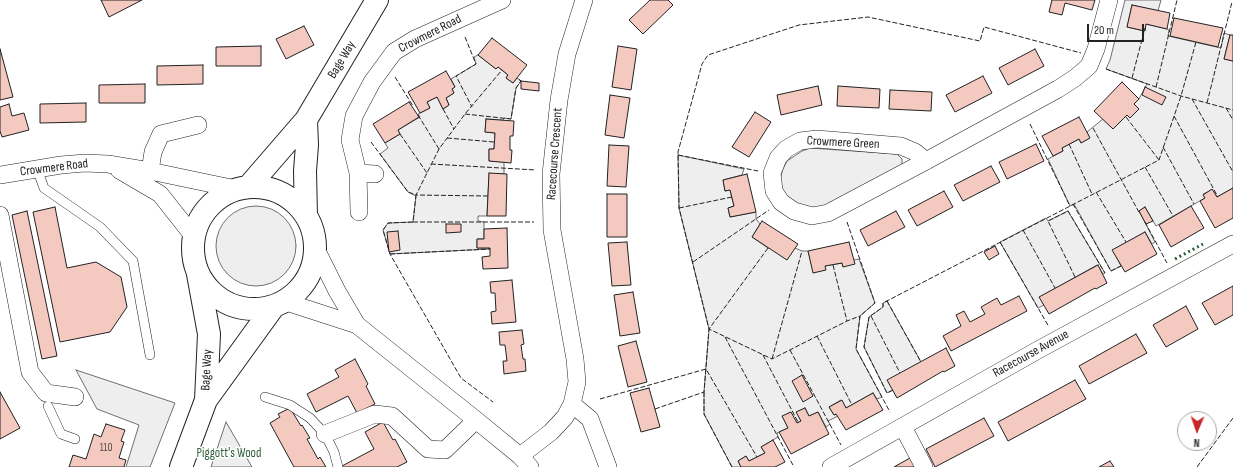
<!DOCTYPE html>
<html>
<head>
<meta charset="utf-8">
<style>
  body { margin:0 }
  #map { position:relative; width:1233px; height:467px; overflow:hidden; background:#fff; font-family:"Sofia Sans Condensed",sans-serif }
  canvas { display:block }
  .north { position:absolute; left:1177px; top:411px; width:40px; height:40px; box-sizing:border-box; background:#fff; border:1px solid #a7a7a7; border-radius:50%; rotate:182deg; font-size:11px; font-weight:700; line-height:16px; text-align:center; color:#222 }
  .north::after { content:''; display:block; margin:auto; width:14px; height:18px; background:#c62828; clip-path:polygon(50% 0,100% 100%,50% 72%,0 100%) }
  .scale { position:absolute; left:1087px; top:24px; width:57px; height:18px; box-sizing:border-box; border:2px solid #222; border-top:0; padding-left:5px; font-size:12px; line-height:14px; white-space:nowrap; color:#222; -webkit-text-stroke:3px #fff; paint-order:stroke }
</style>
</head>
<body>
<div id="map">
<canvas width="1233" height="467"></canvas>
<div class="north">N</div>
<div class="scale">20 m</div>
</div>
<script>
const context = document.querySelector('canvas').getContext('2d');
context.lineJoin = 'round';
function paint(path, color) {
  context.fillStyle = color;
  context.fill(path, 'evenodd');
}
function toPath(rows) {
  const path = new Path2D();
  for (const r of rows) {
    if (r.length === 3) {
      path.moveTo(r[0] + r[2], r[1]);
      path.arc(r[0], r[1], r[2], 0, 2 * Math.PI);
      continue;
    }
    path.moveTo(r[0], r[1]);
    for (let i = 2; i < r.length; i += 2) path.lineTo(r[i], r[i + 1]);
  }
  return path;
}
function trace(path, color, width, dash) {
  context.strokeStyle = color;
  context.lineWidth = width;
  context.lineCap = dash ? 'butt' : 'round';
  context.setLineDash(dash || []);
  context.stroke(path);
}
function write(font, color, halo, rows, align = 'center') {
  context.font = font + ' "Sofia Sans Condensed",sans-serif';
  context.lineWidth = 3;
  context.setLineDash([]);
  context.textBaseline = 'middle';
  context.strokeStyle = halo;
  context.fillStyle = color;
  for (const [text, x, y, turn = 0] of rows) {
    context.save();
    context.translate(x, y);
    context.rotate((+turn || 0) * Math.PI / 180);
    context.textAlign = isNaN(turn) ? turn : align;
    if (halo) context.strokeText(text, 0, 0);
    context.fillText(text, 0, 0);
    context.restore();
  }
}
const green = toPath([
  [1125,0,1161,0,1158,11,1132,5,1127,27,1144,31,1146,24,1167,29,1169,30,1168,36,1221,48,1224,33,1230,35,1224,59,1233,61,1233,188,1217,197,1212,190,1203,194,1205,198,1156,226,1145,207,1139,211,1155,242,1152,244,1145,232,1113,250,1121,266,1111,271,1074,204,1070,206,1048,159,1063,151,1062,148,1079,139,1081,143,1089,138,1087,132,1103,119,1113,129,1127,115,1130,118,1139,109,1134,104,1139,99,1147,84,1106,69,1110,60,1125,0],
  [478,55,496,69,498,67,508,75,506,78,513,83,517,78,521,81,516,88,511,119,504,118,503,120,486,119,485,132,495,133,494,149,489,149,489,161,504,162,504,174,489,174,487,216,478,216,478,221,484,222,484,239,477,239,477,248,490,248,490,249,390,254,383,230,388,223,413,222,416,196,408,192,380,154,388,148,385,143,400,134,398,130,420,117,418,114,430,108,427,102,437,97,443,109,449,105,446,98,454,93,452,89,455,87,451,79,476,64,474,57,478,55],
  [810,148,897,154,902,159,902,163,900,167,831,205,814,209,791,203,782,189,780,179,783,169,787,161,802,151,810,148],
  [678,155,744,169,742,175,723,180,725,191,730,190,734,206,728,208,730,217,756,212,756,219,760,224,752,237,768,248,795,248,802,251,808,251,814,273,825,266,842,263,843,267,854,260,859,259,875,303,860,316,856,349,882,397,877,399,873,393,846,408,841,400,829,407,834,415,836,414,838,416,828,421,830,424,826,427,818,412,809,416,805,408,797,412,801,421,797,423,790,412,783,417,788,428,777,433,778,437,761,447,765,453,749,461,746,456,738,461,741,467,732,467,704,414,704,392,709,329,679,208,678,155],
  [256,246,40],
  [1068,211,1105,273,1103,274,1097,265,1040,297,1044,305,1038,308,1000,242,1046,218,1048,221,1068,211],
  [887,301,921,362,893,390,887,393,864,347,869,317,883,307,883,303,887,301],
  [76,370,175,403,150,467,126,467,139,425,97,409,76,370],
  [226,422,252,467,211,467,226,422]
]);
paint(green, '#eee');
trace(green, '#6f6f6f', 1);
const building = toPath([
  [101,0,142,0,109,17,101,0],
  [650,0,668,0,673,5,643,34,629,20,650,0],
  [1052,0,1095,0,1092,10,1065,3,1062,15,1049,12,1052,0],
  [1132,5,1170,13,1167,29,1146,24,1145,31,1127,27,1132,5],
  [1174,18,1223,28,1218,47,1170,36,1174,18],
  [304,26,314,45,286,59,276,39,304,26],
  [1230,35,1233,35,1233,61,1224,59,1230,35],
  [492,38,527,65,513,83,506,78,508,75,502,70,498,67,496,69,478,55,492,38],
  [261,46,261,66,216,66,216,47,261,46],
  [618,46,637,49,631,90,612,87,618,46],
  [0,49,13,97,0,100,0,49],
  [1035,49,1044,66,1008,85,999,68,1035,49],
  [203,65,203,84,157,85,157,66,203,65],
  [446,71,455,87,452,89,454,93,446,98,449,105,443,109,437,97,427,102,430,108,420,113,408,92,446,71],
  [983,76,992,93,955,112,946,95,983,76],
  [521,81,539,83,539,91,521,89,521,81],
  [1122,82,1139,99,1134,104,1139,109,1130,118,1127,115,1113,129,1094,111,1122,82],
  [145,84,145,103,99,103,99,85,145,84],
  [818,86,822,105,781,115,777,95,818,86],
  [838,86,880,89,879,108,837,106,838,86],
  [1145,87,1166,97,1162,105,1142,95,1145,87],
  [890,90,932,92,931,111,889,109,890,90],
  [610,95,630,98,624,138,605,135,610,95],
  [409,102,419,117,398,130,400,134,385,143,373,124,409,102],
  [86,103,86,122,40,123,40,104,86,103],
  [9,104,12,116,24,113,29,130,2,137,0,131,0,107,9,104],
  [755,112,771,122,749,157,732,147,755,112],
  [1079,117,1090,138,1081,143,1079,139,1062,148,1063,151,1053,156,1042,136,1079,117],
  [486,119,514,121,513,136,510,136,510,150,512,150,511,163,489,161,489,149,494,149,495,133,485,132,486,119],
  [1036,144,1044,161,1007,179,999,162,1036,144],
  [609,145,629,146,626,187,607,186,609,145],
  [991,166,1000,182,963,201,954,185,991,166],
  [489,173,507,174,506,216,487,216,489,173],
  [747,174,756,212,730,217,728,208,734,206,730,190,725,191,723,180,747,174],
  [1233,188,1233,218,1215,228,1200,201,1205,198,1203,195,1212,189,1217,197,1233,188],
  [944,191,953,207,917,226,908,210,944,191],
  [607,194,627,194,627,237,607,237,607,194],
  [1191,206,1204,228,1171,247,1159,225,1191,206],
  [55,207,67,268,96,262,121,277,127,307,110,332,60,342,33,212,55,207],
  [1145,207,1153,221,1146,224,1139,211,1145,207],
  [27,211,57,356,42,359,12,215,27,211],
  [896,211,905,227,868,246,860,230,896,211],
  [762,221,798,244,787,260,752,237,762,221],
  [446,224,461,224,461,232,446,233,446,224],
  [507,228,508,268,483,269,482,257,490,256,490,248,477,248,477,239,484,239,484,229,507,228],
  [398,231,400,250,389,252,387,232,398,231],
  [1145,232,1157,254,1125,272,1112,250,1145,232],
  [627,242,631,285,612,286,608,243,627,242],
  [849,242,855,264,843,267,842,263,825,266,826,270,813,273,808,251,849,242],
  [995,246,999,254,989,260,984,252,995,246],
  [1098,265,1107,283,1096,289,1095,288,1049,314,1039,297,1098,265],
  [512,280,516,322,492,324,491,312,496,311,495,293,491,293,490,282,512,280],
  [1233,286,1233,315,1215,325,1202,303,1233,286],
  [633,292,640,333,620,336,614,295,633,292],
  [1019,296,1027,311,951,351,943,336,961,326,956,315,964,311,970,322,985,314,981,307,997,298,1001,305,1019,296],
  [1186,306,1198,329,1166,347,1153,325,1186,306],
  [522,330,524,344,521,345,523,359,525,359,526,371,504,374,503,361,507,361,505,345,500,345,499,332,522,330],
  [1136,334,1147,353,1089,384,1079,366,1136,334],
  [636,341,647,382,628,387,618,346,636,341],
  [946,348,955,366,944,372,943,371,897,398,887,380,946,348],
  [355,359,368,384,366,386,375,404,357,413,348,396,316,412,307,394,339,377,335,370,355,359],
  [802,375,813,396,803,402,792,381,802,375],
  [1075,380,1086,399,1008,441,998,422,1075,380],
  [649,388,660,427,641,432,630,393,649,388],
  [0,392,20,428,0,439,0,392],
  [873,393,883,410,846,430,836,414,834,415,829,407,842,400,846,408,873,393],
  [290,408,301,426,302,425,310,438,307,439,318,459,320,457,326,467,294,467,270,423,280,417,278,414,290,408],
  [805,408,809,416,818,412,829,434,791,454,779,432,788,428,782,416,791,412,797,423,801,421,796,412,805,408],
  [984,418,994,436,935,467,926,449,984,418],
  [383,422,393,440,395,439,407,462,397,467,343,467,342,466,374,449,365,432,383,422],
  [106,424,125,430,121,441,124,442,119,458,126,460,124,467,69,467,73,455,86,459,94,434,101,437,106,424],
  [773,440,785,462,775,467,741,467,738,461,746,456,749,461,765,453,761,447,773,440],
  [910,458,915,467,894,467,910,458],
  [1110,461,1114,467,1099,467,1110,461]
]);
paint(building, '#f3c9c0');
trace(building, '#222', 1);
const lane = toPath([
  [37,169,44,188,100,227,133,261,150,355],
  [265,397,290,405,310,418,325,434,334,452,338,467],
  [48,406,61,434,75,439]
]);
const street = toPath([
  [926,161,915,152,901,146,817,139,800,141,786,149,778,158,772,173,774,191,781,202,794,211,812,216,828,213,926,161,1058,89,1075,78,1089,66,1096,49,1109,0],
  [119,170,160,194,194,237],
  [150,171,153,152,161,134,198,125],
  [358,173,375,174],
  [0,175,61,165,85,163,108,164,150,171,236,189],
  [359,212,358,173,350,140,354,116,372,82,394,52,415,39,502,0],
  [0,215,30,372,46,393,75,397],
  [316,249,337,291,357,325,476,420,520,456,530,467],
  [283,301,357,325],
  [572,404,590,419,608,467],
  [903,427,924,467],
  [325,434,375,414,392,416,428,449,445,450,476,420],
  [520,456,551,432,565,417,572,404,577,382,575,359,552,230,551,174,559,100,567,54,584,0],
  [831,467,1038,350,1233,244]
]);
const primary = toPath([
  [248,187,306,120,377,0],
  [254,248,61],
  [306,216,305,171,307,145,306,120],
  [198,274,209,334,206,400],
  [181,467,206,400,274,306]
]);
trace(lane, '#222', 10);
trace(street, '#222', 18);
trace(primary, '#222', 24);
trace(lane, '#fff', 9);
trace(street, '#fff', 17);
trace(primary, '#fff', 22);
trace(toPath([
  [1175,259,1203,244]
]), '#2f5e38', 3, [2, 3]);
trace(toPath([
  [465,37,476,64,456,76,472,107],
  [1106,69,1181,96,1233,110],
  [395,77,413,106],
  [1132,78,1145,28],
  [1156,87,1177,0],
  [1192,99,1233,172],
  [1207,103,1232,2],
  [1226,108,1233,120],
  [443,109,454,129],
  [465,114,511,119,516,88,521,81,517,78],
  [418,115,439,149],
  [1174,116,1218,197],
  [1126,117,1159,160],
  [1030,124,1070,206],
  [1093,128,1140,214],
  [400,134,427,173],
  [447,138,494,142],
  [371,142,408,192,416,195,413,222,388,223,383,230,390,254,461,378,493,402],
  [1069,144,1092,194],
  [1163,147,1194,204],
  [678,155,758,171],
  [431,164,536,170],
  [1145,167,1173,216],
  [1096,192,1126,242],
  [488,196,416,195,439,149,465,114,502,70],
  [1073,204,1111,271,1121,266],
  [679,208,732,197],
  [413,222,534,222],
  [847,222,875,303,860,316,856,349,890,412],
  [1145,222,1167,263],
  [1023,230,1055,288],
  [1000,242,1049,327],
  [768,248,709,329,772,359,847,321],
  [390,254,490,249],
  [693,262,769,210],
  [833,265,847,321,860,316],
  [1075,277,1048,221,1068,211,1105,273],
  [887,301,921,362],
  [871,316,900,373],
  [817,336,852,405],
  [725,337,794,467],
  [790,350,841,445],
  [763,355,798,422],
  [772,359,802,251],
  [893,390,887,393,864,347,869,317,883,307,883,303,1159,160,1181,96,1196,42],
  [704,392,704,414,732,467],
  [600,399,706,369,757,457],
  [655,409,704,392,709,329,679,208,678,152,702,64,708,55,799,25,868,17,980,41,984,27,1081,53],
  [1197,467,1233,418]
]), '#222', 1, [5, 2]);
write('11px', '#564c4a', null, [
  ["110",106,448]
]);
write('13px', '#222', '#fff', [
  ["Crowmere Road",430,34,-27],
  ["Bage Way",342,60,-59],
  ["Crowmere Green",843,143,3],
  ["Racecourse Crescent",555,154,-86],
  ["Crowmere Road",54,168,-7],
  ["Racecourse Avenue",1031,354,-29],
  ["Bage Way",207,370,-87]
]);
write('13px', '#2f5e38', '#fff', [
  ["Piggott's Wood",229,454]
]);
</script>
</body>
</html>
